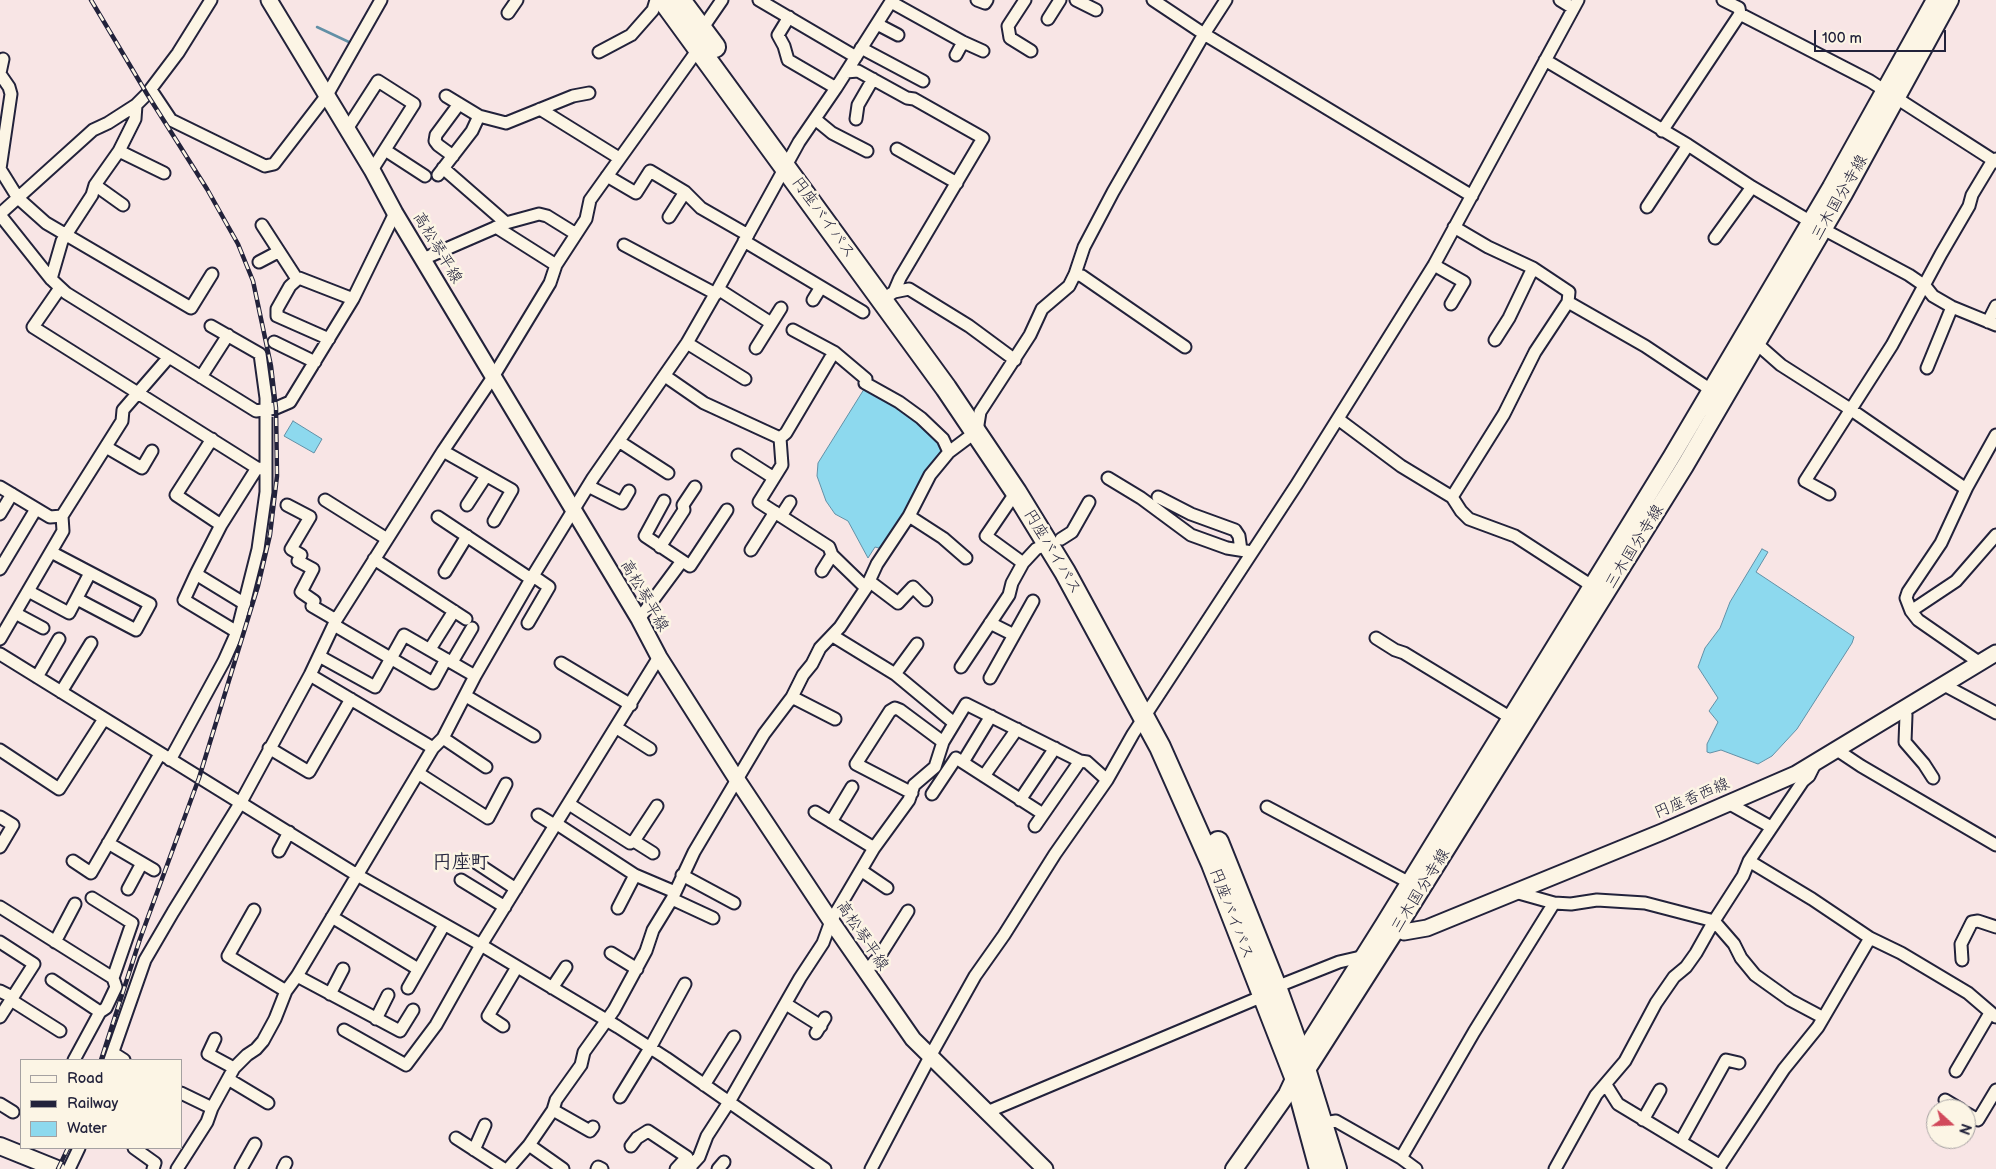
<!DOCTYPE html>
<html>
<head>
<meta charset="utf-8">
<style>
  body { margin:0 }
  #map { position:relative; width:1996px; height:1169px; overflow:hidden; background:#f8e5e5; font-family:"Balsamiq Sans",sans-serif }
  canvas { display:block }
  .legend { position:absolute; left:20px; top:1059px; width:162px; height:90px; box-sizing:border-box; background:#fcf5e5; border:1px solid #a5a1a1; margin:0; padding:6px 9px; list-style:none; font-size:15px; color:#22223b }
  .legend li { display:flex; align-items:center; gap:10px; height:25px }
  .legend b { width:25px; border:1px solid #a5a1a1 }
  .north { position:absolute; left:1926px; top:1099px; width:50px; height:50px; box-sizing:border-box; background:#fcf5e5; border:1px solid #a5a1a1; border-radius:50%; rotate:110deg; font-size:14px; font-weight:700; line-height:20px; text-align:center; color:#22223b }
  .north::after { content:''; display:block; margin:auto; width:18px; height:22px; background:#d1495b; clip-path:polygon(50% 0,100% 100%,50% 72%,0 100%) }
  .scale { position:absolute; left:1814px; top:30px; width:132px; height:22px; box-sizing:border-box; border:2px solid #22223b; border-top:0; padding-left:6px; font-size:15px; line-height:18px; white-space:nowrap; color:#22223b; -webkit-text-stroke:4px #fcf5e5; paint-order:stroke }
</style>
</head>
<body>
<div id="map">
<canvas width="1996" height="1169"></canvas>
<ul class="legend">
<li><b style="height:6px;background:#fcf5e5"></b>Road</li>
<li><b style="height:6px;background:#22223b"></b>Railway</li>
<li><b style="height:14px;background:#8dd9ee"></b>Water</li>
</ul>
<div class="north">N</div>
<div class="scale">100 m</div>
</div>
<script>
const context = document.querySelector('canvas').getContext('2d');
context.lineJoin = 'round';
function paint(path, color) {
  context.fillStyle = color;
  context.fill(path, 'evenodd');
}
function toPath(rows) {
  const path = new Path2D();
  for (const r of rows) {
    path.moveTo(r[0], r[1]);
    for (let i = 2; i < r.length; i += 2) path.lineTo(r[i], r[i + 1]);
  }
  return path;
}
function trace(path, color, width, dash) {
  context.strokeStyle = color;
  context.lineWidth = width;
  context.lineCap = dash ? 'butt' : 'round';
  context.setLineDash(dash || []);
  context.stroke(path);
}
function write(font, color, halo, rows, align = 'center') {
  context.font = font + ' "Balsamiq Sans","Klee One",sans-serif';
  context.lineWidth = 5;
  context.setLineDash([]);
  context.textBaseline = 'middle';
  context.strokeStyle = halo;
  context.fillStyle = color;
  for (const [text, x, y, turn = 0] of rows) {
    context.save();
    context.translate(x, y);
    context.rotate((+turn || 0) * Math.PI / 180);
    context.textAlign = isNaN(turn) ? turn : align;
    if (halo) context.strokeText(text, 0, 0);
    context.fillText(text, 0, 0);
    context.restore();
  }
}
const water = toPath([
  [866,386,895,402,939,441,941,452,923,474,908,507,894,528,879,548,875,547,868,558,848,521,835,514,826,501,817,476,818,463,866,386],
  [293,421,322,439,314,453,284,436,293,421],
  [1762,549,1768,552,1756,572,1854,637,1852,643,1797,729,1772,756,1758,764,1721,750,1710,753,1707,752,1707,744,1718,722,1709,711,1718,698,1698,667,1705,648,1720,628,1730,602,1762,549]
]);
paint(water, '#8dd9ee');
trace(water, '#6290a6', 1);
trace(toPath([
  [317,27,351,43]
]), '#6290a6', 2.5);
const street = toPath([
  [759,0,856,57],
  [977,0,985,3,987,0],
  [1025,0,1008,26,1010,38,1031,51],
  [1076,0,1096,10],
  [1153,0,1204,34,1472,196],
  [1560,0,1573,8],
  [1723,0,1739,8,1740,14],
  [891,2,963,42,983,51],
  [508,13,517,0],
  [789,17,778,35,784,46,788,60,836,88],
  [1048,19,1060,0],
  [877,24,898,35],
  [702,29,722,0],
  [861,48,923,81],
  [599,52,631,35,653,10,656,0],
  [956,55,963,42],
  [1545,60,1688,145,1752,187,1823,229,1909,275,1925,286,1933,296,1952,307,1996,325],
  [846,72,858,71,907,98,914,99,983,138,900,278,894,292,883,299],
  [0,73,3,59],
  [0,74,9,87,11,94,0,169,18,198,46,223,191,308,212,274],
  [151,90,171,120,265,166,274,164,327,95,381,0],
  [446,96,479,116,506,123,573,96,589,93],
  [540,109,619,158],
  [815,119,832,133,867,151],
  [856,119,858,105,873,79],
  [347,129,378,81,414,104,372,170],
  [1662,131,1740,14,1870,81,1996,162],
  [897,149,957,183],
  [385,150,425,176],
  [119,151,164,173],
  [453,156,438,145,435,141,436,135,459,104],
  [443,168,506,223],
  [438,175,472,131,479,116],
  [607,176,636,193,650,171,685,192,701,208,748,235],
  [95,185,123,205],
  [1647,207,1688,145],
  [0,214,93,130,108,123,136,105,147,94,178,53,211,0],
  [0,215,51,279,66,293,256,411,276,408,290,402,353,299,395,213],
  [669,217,685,192],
  [262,225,297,279],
  [496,227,556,265],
  [1454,227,1488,247,1533,268,1569,292,1568,302,1535,352,1504,414,1452,497,1461,511,1469,519,1515,536,1592,586],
  [1715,238,1752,187],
  [744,241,863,312],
  [624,245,716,294],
  [423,259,506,223,539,214,547,216,576,234],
  [259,262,278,252],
  [1434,265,1464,282,1451,304],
  [1075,274,1082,276,1185,347],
  [51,279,62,241,92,195,95,185,119,151,135,119,136,105],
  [60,288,33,327,257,468],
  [718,289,771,323],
  [894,292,909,289,969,326,1015,360],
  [813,300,821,287],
  [1568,302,1645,346,1711,390],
  [1988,322,1996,306],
  [793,330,834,352,866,379,865,383,899,402,921,418,943,439,949,452],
  [329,339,277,316,277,309,290,286,299,278,353,299],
  [1495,340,1509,318,1533,268],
  [274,342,315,362],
  [687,343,745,379],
  [1756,343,1781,365,1850,409,1966,489],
  [756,348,781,308],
  [834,352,786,433,780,438,782,465,759,502,829,547,832,555,866,588],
  [1927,368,1952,307],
  [665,376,704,403,780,438],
  [201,377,228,335],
  [1338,419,1401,466,1452,497],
  [212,439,176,495,221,525],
  [620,442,668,473],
  [106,447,142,468,152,451],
  [443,451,512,490,494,521],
  [738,455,774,478],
  [1108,478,1141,498,1191,535,1227,548,1252,552],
  [588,486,622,503,629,491],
  [0,487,50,517,62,516],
  [1016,492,986,536,1023,563],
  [1829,494,1805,481,1892,345,1941,254,1969,206,1972,195,1993,160,1996,159],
  [1158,497,1191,514,1235,530,1239,536,1241,550],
  [325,500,387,539],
  [664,501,645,536,690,566,727,510],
  [287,505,310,517,291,549,301,555,298,561,313,569,301,592,314,601,312,606,336,620],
  [467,505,486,476],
  [0,514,12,494],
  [781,516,790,502],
  [909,516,943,538,966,558],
  [438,517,531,579],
  [1061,539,1072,532,1089,502],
  [660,547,684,510,683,505,695,487],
  [751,550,775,512],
  [51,552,150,604,136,630,77,599],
  [374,559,466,619],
  [0,569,36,509],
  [822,571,832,555],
  [445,572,467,536],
  [196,574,184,600,237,632],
  [869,581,898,603,913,587,926,600],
  [28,591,69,613,90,573],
  [245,604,196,574,221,525,257,468,264,469],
  [1911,611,1956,581,1996,535],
  [15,613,43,628],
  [639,619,682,561],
  [528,623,549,587,533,576],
  [990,623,1014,635],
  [334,625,433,683,446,659],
  [833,636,895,674,954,723],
  [1376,638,1395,650,1404,653,1511,718],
  [0,639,63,531,62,516,122,421,123,410,169,357],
  [430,649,454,611],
  [0,654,357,875,481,945,618,1027,666,1058,825,1169],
  [319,656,375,687,404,635,475,676],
  [452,662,472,628],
  [561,663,631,705],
  [1980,663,1918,620,1911,611,1906,598,1908,592,1941,543,1967,487,1996,435],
  [961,667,1009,595,1012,583,1023,563,1036,549,1047,544],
  [895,674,917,644],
  [310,675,433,748],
  [37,677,59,639],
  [990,678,1033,601],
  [1944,685,1996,713],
  [61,692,91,643],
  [466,696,534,736],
  [792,697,835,719],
  [1903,710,1906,715,1905,742,1924,764,1933,778],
  [617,728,650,749],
  [443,738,486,767],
  [269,748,309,772,351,699],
  [0,750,59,789,104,719],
  [1837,750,1861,766,1996,845],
  [170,760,224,661,237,632,258,549,266,492,266,398,260,354,211,326],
  [963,762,991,716],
  [418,773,488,818,506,784],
  [984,776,1017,729],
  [912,793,856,764,890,711,895,708,900,710,943,742],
  [932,794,956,758,1043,814],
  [1020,800,1055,748],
  [1728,803,1771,827],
  [569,804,630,843,634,841,657,806],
  [1267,807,1410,883],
  [815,812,874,848],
  [538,815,556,826],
  [0,817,13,825,0,847],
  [831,822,852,787],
  [557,824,635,875,675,892],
  [1035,826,1080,761],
  [634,841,653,853],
  [108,843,154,870],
  [279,851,289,832],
  [73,861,91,873,160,754],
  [1749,861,1812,899,1870,938,1901,953,1968,993,1996,1017],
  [475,862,516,889],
  [862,871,887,888],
  [682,875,734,903],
  [461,880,505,907],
  [128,889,142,863],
  [1515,892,1554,903,1571,904,1597,900,1645,903,1714,921,1734,944,1741,958,1755,975,1790,1000,1822,1017],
  [672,899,713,918],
  [0,907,113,978],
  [618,908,635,875],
  [254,910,228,956,286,991],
  [332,917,418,969],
  [0,942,34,964,0,1017],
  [55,942,75,904],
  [611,953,637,969],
  [1962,960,1961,944,1972,922,1978,921,1996,927],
  [865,972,879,957,908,911],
  [297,976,400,1031,413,1010],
  [52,980,100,1012],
  [1276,987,1339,962,1365,956],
  [408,988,444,925],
  [552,988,566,967],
  [0,991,12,997],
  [330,994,343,969],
  [11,1000,60,1031],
  [786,1004,821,1026],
  [376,1019,388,995],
  [503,1026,488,1016,517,967],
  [344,1030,406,1065,436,1025,481,945,659,657],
  [816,1033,825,1018],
  [215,1039,208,1054,234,1068],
  [113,1053,124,1060],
  [74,1060,100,1012,106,1008,116,987,113,978,132,923,92,898],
  [110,1060,145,960,173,912,241,802,310,675,336,620,443,451,493,377,550,283,556,265,586,219,590,200,699,48],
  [1956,1071,1990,1013],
  [228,1079,268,1103],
  [704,1085,734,1037],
  [1606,1085,1618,1104,1719,1165,1720,1169],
  [181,1093,212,1108],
  [620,1097,650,1048,685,984],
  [1945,1100,1960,1109],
  [0,1104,13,1112],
  [553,1110,590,1131,593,1127],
  [987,1112,1263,996],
  [1966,1113,1978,1120,1996,1090],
  [1643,1120,1660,1090],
  [1323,1123,1336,1121,1401,1158,1416,1169],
  [456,1138,504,1169],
  [1681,1141,1726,1060,1739,1063],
  [529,1145,563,1169],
  [631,1146,637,1138,648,1131,687,1157,676,1169],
  [134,1148,155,1163,153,1169],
  [474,1150,485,1125],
  [1401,1158,1474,1032,1554,903],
  [69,1169,79,1148],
  [177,1169,207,1122,212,1108,234,1068,247,1055,256,1049,263,1041,275,1019,286,991,297,976,433,748,443,738,475,676,531,579,593,478,687,343,718,289,799,142,836,88,892,0],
  [241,1169,255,1144],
  [283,1169,286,1163],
  [508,1169,529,1145,553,1110,556,1100,581,1065,584,1052,614,1010,646,951,653,930,672,899,694,852,764,734,792,697,803,675,812,664,820,648,840,627,866,588,877,564,909,516,930,475,949,452,977,431,980,412,1030,335,1042,309,1069,286,1075,274,1084,247,1113,192,1204,34,1226,0],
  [597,1169,598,1167,602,1169],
  [691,1169,689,1168,699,1157,707,1136,729,1102,800,978,823,943,831,921,874,848,909,800,914,785,935,767,943,742,966,704,1080,761,1087,762,1107,780],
  [718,1169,724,1162],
  [871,1169,933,1051,975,976,1004,935,1055,854,1107,780,1133,734,1297,484,1434,265,1578,0],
  [1555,1169,1596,1095,1625,1061,1656,1003,1674,977,1686,967,1696,953,1714,921,1743,876,1749,861,1803,781,1809,776,1817,760],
  [1718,1169,1784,1069,1818,1027,1870,938]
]);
const secondary = toPath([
  [269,0,372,170,395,213,639,619,659,657,736,778,831,921,913,1039,1045,1169],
  [1386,925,1404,932,1427,928,1662,832,1796,774,1996,653]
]);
const primary = toPath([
  [1299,1075,1306,1071,1396,930,1685,466,1844,194,1950,0],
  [0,1146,57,1169],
  [1234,1169,1287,1094,1295,1077,1301,1056,1384,924,1672,456,1831,187,1935,0]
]);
const highway = toPath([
  [663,0,946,388,1016,492,1065,572,1160,747,1212,864,1295,1077,1320,1169],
  [680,0,715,47],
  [1218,842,1276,987,1301,1056,1336,1169]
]);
trace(street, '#22223b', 15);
trace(secondary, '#22223b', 19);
trace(primary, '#22223b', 20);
trace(highway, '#22223b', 24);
trace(street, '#fcf5e5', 11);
trace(secondary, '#fcf5e5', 15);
trace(primary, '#fcf5e5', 16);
trace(highway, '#fcf5e5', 20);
const rail = toPath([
  [91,0,147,94,207,189,238,244,253,281,271,366,276,408,277,476,270,535,258,586,199,778,140,939,101,1060],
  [58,1169,68,1148]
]);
trace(rail, '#22223b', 4.5);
trace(rail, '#fcf5e5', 2.5, [8]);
write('16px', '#22223b', '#fcf5e5', [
  ["三木国分寺線",1840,198,-60],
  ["円座バイパス",823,218,54],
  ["高松琴平線",437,248,59],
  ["三木国分寺線",1635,547,-58],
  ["円座バイパス",1052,552,59],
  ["高松琴平線",644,596,60],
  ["円座香西線",1692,799,-23],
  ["三木国分寺線",1421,891,-58],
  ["円座バイパス",1231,914,69],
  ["高松琴平線",862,936,56]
]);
write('bold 19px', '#22223b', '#fcf5e5', [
  ["円座町",461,863]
]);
</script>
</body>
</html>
